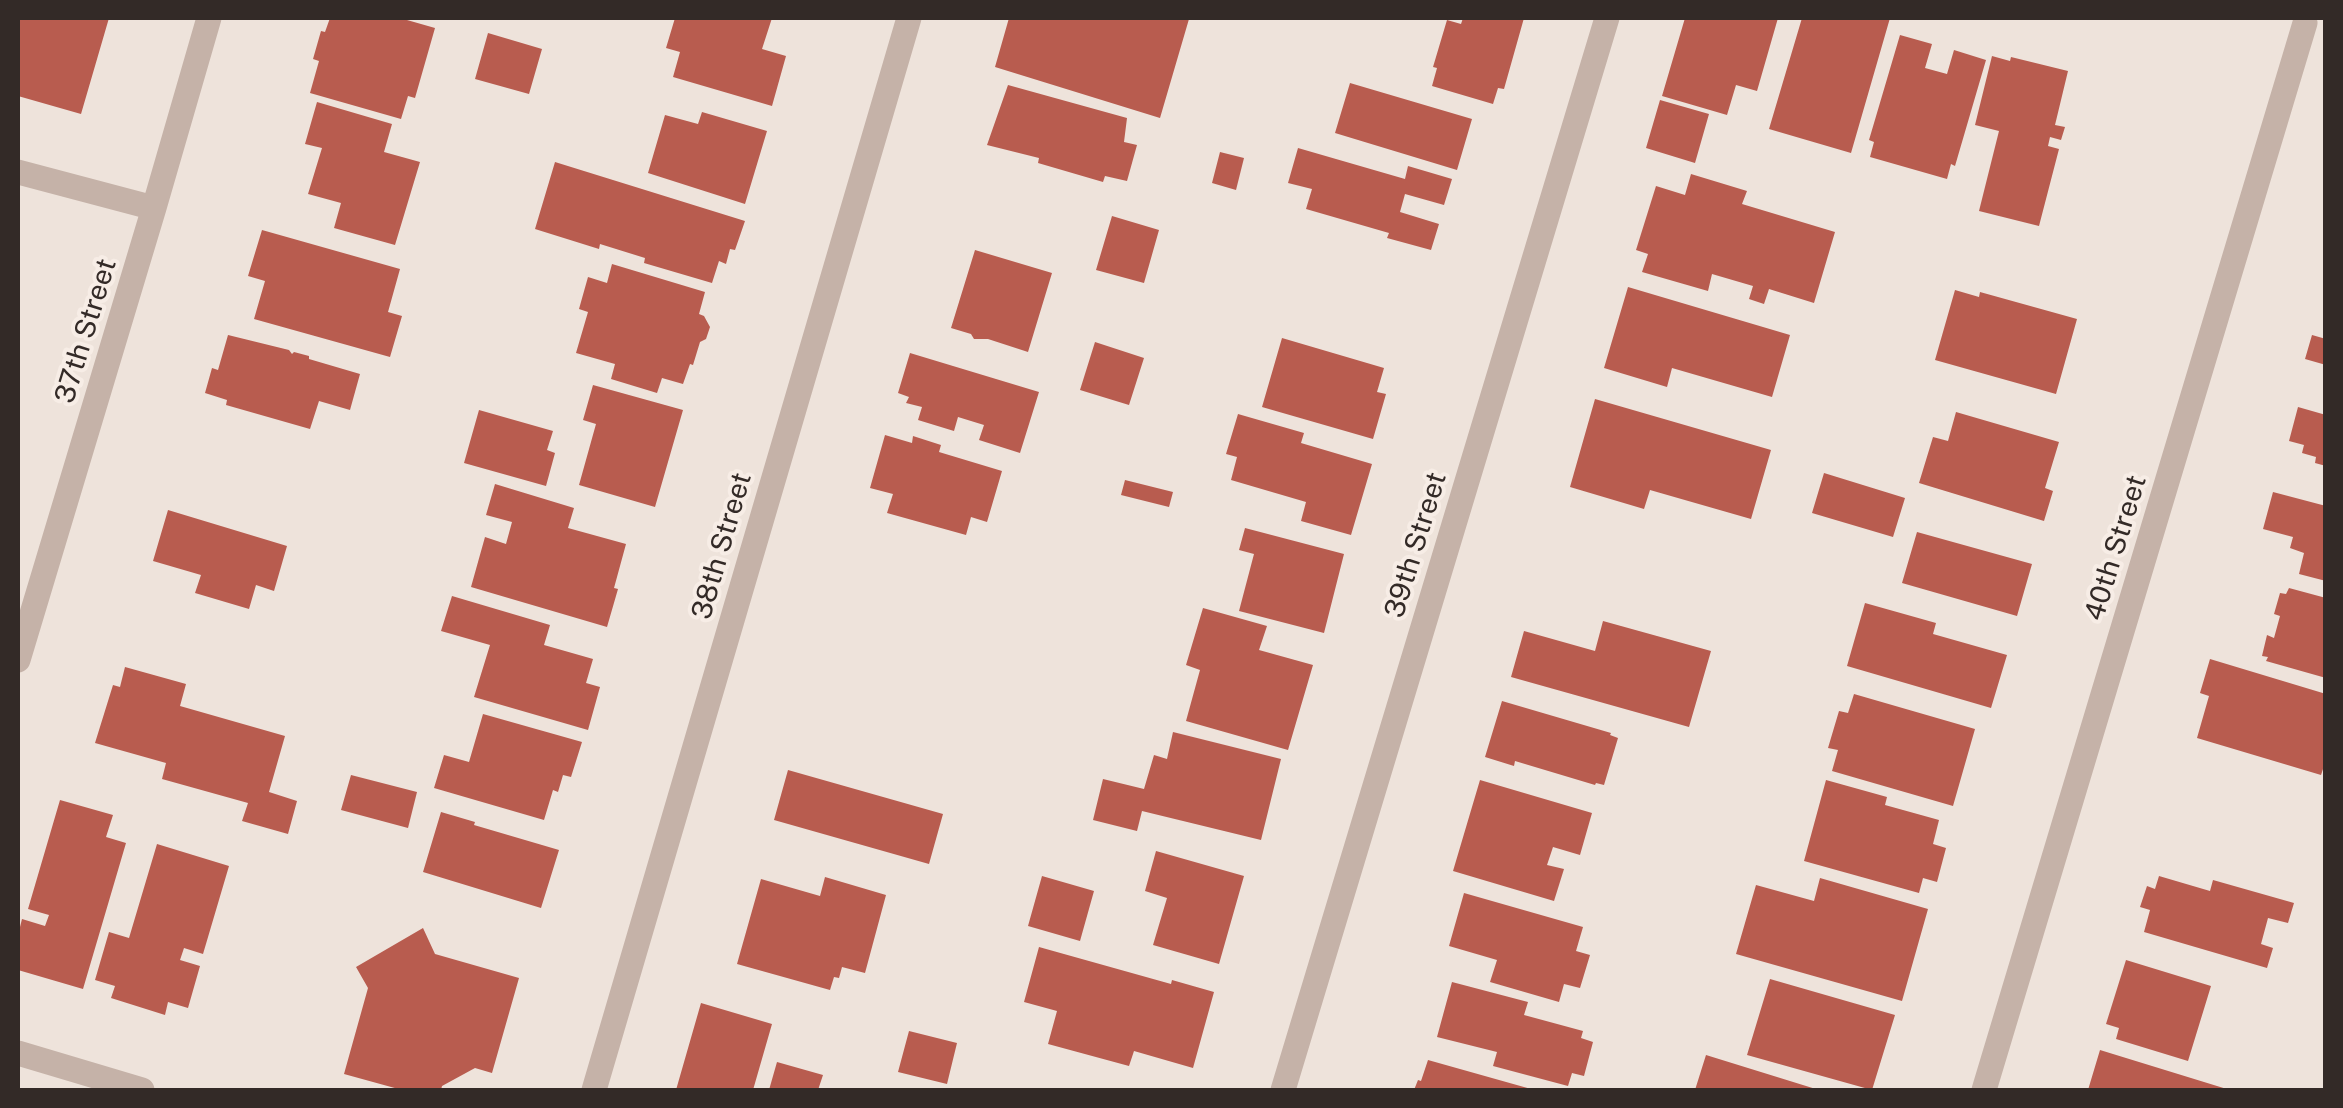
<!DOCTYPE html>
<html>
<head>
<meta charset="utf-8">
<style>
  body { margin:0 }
  #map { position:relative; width:2343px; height:1108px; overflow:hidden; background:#eee3db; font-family:"Public Sans",sans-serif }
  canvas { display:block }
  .frame { position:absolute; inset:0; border:20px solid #332a27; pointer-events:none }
</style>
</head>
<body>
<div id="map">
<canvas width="2343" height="1108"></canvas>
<div class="frame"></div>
</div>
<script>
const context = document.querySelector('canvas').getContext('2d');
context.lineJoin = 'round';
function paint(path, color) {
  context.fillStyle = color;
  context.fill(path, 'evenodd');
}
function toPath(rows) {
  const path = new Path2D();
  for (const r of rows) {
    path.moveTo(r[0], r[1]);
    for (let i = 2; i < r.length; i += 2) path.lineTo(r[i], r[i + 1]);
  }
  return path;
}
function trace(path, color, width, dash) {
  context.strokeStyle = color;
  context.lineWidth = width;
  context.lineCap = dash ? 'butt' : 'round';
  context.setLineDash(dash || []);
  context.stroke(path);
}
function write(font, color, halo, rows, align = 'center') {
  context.font = font + ' "Public Sans",sans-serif';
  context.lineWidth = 8;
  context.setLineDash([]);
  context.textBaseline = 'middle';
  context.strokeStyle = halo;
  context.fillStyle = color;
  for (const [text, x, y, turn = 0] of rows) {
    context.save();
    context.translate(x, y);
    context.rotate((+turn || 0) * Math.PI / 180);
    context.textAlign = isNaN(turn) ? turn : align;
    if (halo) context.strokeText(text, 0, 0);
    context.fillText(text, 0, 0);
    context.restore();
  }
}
paint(toPath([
  [20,18,109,18,81,114,18,96,18,26],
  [330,18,400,18,435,28,415,98,408,96,401,119,310,93,319,61,313,59,321,31,325,32],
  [675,18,772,18,762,49,786,56,772,106,673,77,680,52,666,48],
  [1009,18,1189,19,1160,118,995,67],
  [1463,18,1524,18,1504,89,1498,88,1493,104,1432,86,1437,68,1433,67,1447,20,1461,24],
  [1685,18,1778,18,1757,91,1736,85,1727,115,1662,96],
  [1802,18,1890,18,1851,153,1769,129],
  [488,33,542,49,529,94,475,79],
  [1900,35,1932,44,1925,68,1947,74,1954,50,1986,60,1955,166,1951,164,1947,179,1870,157,1874,142,1869,140],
  [1992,56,2010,61,2011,57,2068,71,2055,125,2065,127,2061,140,2050,137,2048,146,2059,149,2039,226,1979,211,1999,131,1975,125],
  [1350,83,1472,119,1457,170,1335,133],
  [1008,85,1127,118,1124,142,1137,145,1127,181,1105,176,1103,182,1038,163,1039,158,987,145],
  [1660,100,1709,114,1695,163,1646,148],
  [317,102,392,124,384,152,420,162,395,245,334,228,341,203,308,194,322,148,305,144],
  [702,112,767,131,745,204,648,173,665,115,698,124],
  [1298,148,1405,179,1408,166,1452,179,1444,205,1405,194,1400,212,1439,224,1431,250,1387,238,1389,233,1306,209,1312,189,1288,183],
  [1220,152,1244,158,1236,190,1212,183],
  [555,162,745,221,735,250,730,249,726,264,719,261,712,283,644,263,645,258,600,244,599,249,535,229],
  [1691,174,1747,191,1742,204,1835,232,1814,303,1769,289,1764,304,1749,299,1753,286,1712,274,1708,291,1642,272,1648,254,1636,250,1656,186,1685,195],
  [1112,216,1159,230,1144,283,1096,270],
  [262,230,400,269,388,312,402,316,390,357,254,319,265,281,248,276],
  [975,250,1052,273,1028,352,988,339,974,339,971,334,951,328],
  [612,264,705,292,699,314,704,316,710,327,706,339,700,342,693,365,690,364,683,384,662,378,657,393,611,379,615,364,576,353,588,312,579,309,588,277,607,283],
  [1628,287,1790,335,1772,397,1672,368,1667,387,1604,368],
  [1955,290,1979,297,1980,292,2077,319,2056,394,1935,360],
  [228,335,289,350,292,354,294,352,309,356,309,359,360,374,350,410,319,401,310,429,226,405,227,400,205,393,212,368,218,370],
  [2312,335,2326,339,2326,365,2305,359],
  [1282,338,1384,368,1377,392,1386,394,1373,439,1262,407],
  [1095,342,1144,358,1129,405,1080,390],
  [910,353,1039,392,1020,453,979,440,984,425,958,417,954,431,918,420,922,407,906,403,909,397,898,393],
  [593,385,683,410,655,507,579,485,596,424,583,420],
  [1595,399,1771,450,1751,519,1650,490,1644,509,1570,487],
  [2298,407,2326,415,2326,466,2315,463,2316,457,2302,453,2304,445,2289,441],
  [479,410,553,431,547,450,555,453,546,486,464,463],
  [1956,412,2059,442,2045,488,2053,491,2044,521,1919,483,1933,437,1948,441],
  [1238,414,1304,433,1301,443,1372,464,1351,535,1301,521,1306,502,1231,480,1237,457,1226,454],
  [885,435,912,443,913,436,941,445,939,452,1002,471,987,522,971,517,966,535,887,513,893,494,870,488],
  [1824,473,1905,498,1893,537,1812,513],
  [1125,480,1173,492,1169,507,1121,495],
  [495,484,574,508,568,528,626,544,614,588,618,589,607,627,471,587,485,537,506,544,512,522,486,515],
  [2273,492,2326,506,2326,581,2299,574,2304,553,2290,548,2293,537,2263,529],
  [168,510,287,546,274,591,256,585,249,609,195,593,201,575,153,561],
  [1245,528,1344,554,1324,633,1239,611,1254,554,1239,550],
  [1917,532,2032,564,2017,616,1902,583],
  [2289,588,2326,598,2326,678,2266,661,2268,657,2262,656,2267,635,2274,638,2280,616,2274,614,2280,593,2286,594],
  [452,596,550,625,544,645,593,659,586,683,600,687,588,730,474,697,490,645,441,631],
  [1865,603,1936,623,1933,634,2007,655,1991,708,1847,666],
  [1203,608,1267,626,1259,650,1313,665,1288,750,1186,721,1200,670,1186,665],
  [1603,621,1711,651,1689,727,1511,677,1524,631,1595,651],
  [2210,659,2326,694,2326,760,2321,775,2197,738,2209,696,2200,693],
  [125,667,186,684,180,706,285,736,269,792,297,801,288,834,242,821,248,803,162,779,166,763,95,743,113,685,120,687],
  [1854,694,1975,729,1953,806,1832,771,1838,750,1828,748,1839,711,1848,713],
  [1502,701,1611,733,1610,735,1618,738,1604,785,1596,783,1595,785,1515,761,1514,766,1485,757],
  [483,714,582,742,571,777,563,775,558,792,553,790,544,820,434,788,444,755,469,762],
  [1173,732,1281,759,1261,840,1142,811,1137,831,1093,820,1103,779,1144,789,1154,755,1167,759],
  [788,770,943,814,929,864,774,820],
  [351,775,417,792,408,828,341,810],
  [1480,780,1592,813,1580,855,1553,847,1547,865,1564,869,1554,901,1453,871],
  [1826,780,1887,797,1885,805,1939,820,1933,844,1946,848,1937,882,1923,878,1919,893,1804,861],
  [60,800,113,815,106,837,126,843,83,989,18,970,18,935,22,919,45,926,49,915,28,909],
  [441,812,475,822,474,825,559,850,541,908,423,872],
  [157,844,229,866,203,954,184,948,180,960,200,966,188,1008,168,1002,165,1015,111,998,115,986,95,980,109,932,129,938],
  [1156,851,1244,876,1219,964,1153,945,1167,898,1145,891],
  [1042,876,1094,891,1080,941,1028,926],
  [2159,876,2210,891,2213,880,2294,903,2288,923,2268,918,2261,944,2273,948,2267,968,2144,932,2150,910,2140,907,2147,886,2155,889],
  [825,877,886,895,865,973,842,967,839,978,834,977,830,990,737,964,761,879,820,896],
  [1820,878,1928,909,1902,1001,1736,954,1756,885,1814,901],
  [1464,893,1583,927,1576,951,1590,955,1580,988,1564,984,1559,1002,1490,982,1497,960,1449,946],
  [423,928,435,954,519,978,492,1073,475,1068,442,1086,441,1090,402,1090,344,1074,368,988,356,967],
  [1039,947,1171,984,1172,980,1214,992,1193,1068,1134,1051,1129,1066,1048,1044,1057,1011,1024,1002],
  [2126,960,2211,986,2188,1061,2116,1039,2119,1028,2106,1024],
  [1770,979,1895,1015,1872,1090,1747,1055],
  [1452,982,1528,1002,1524,1015,1583,1031,1581,1038,1593,1042,1584,1076,1572,1073,1568,1086,1493,1066,1497,1052,1437,1037],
  [701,1003,772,1024,753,1090,676,1090],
  [909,1031,957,1043,947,1084,898,1072],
  [2100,1050,2230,1090,2088,1090],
  [1706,1055,1819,1090,1695,1090],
  [1428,1060,1531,1089,1530,1090,1414,1090,1418,1080,1421,1081],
  [777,1062,823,1075,818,1090,769,1090]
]), '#b85c4f');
trace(toPath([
  [18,172,154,208],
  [18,660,154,208,209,18],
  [18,1053,142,1090],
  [594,1090,909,18],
  [1283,1090,1607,18],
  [1984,1090,2305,23]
]), '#c5b2a8', 25);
write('28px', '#332a27', '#f7ede6', [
  ["37th Street",86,331,-73],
  ["39th Street",1416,545,-73],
  ["38th Street",722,546,-74],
  ["40th Street",2116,548,-73]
]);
</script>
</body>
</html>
